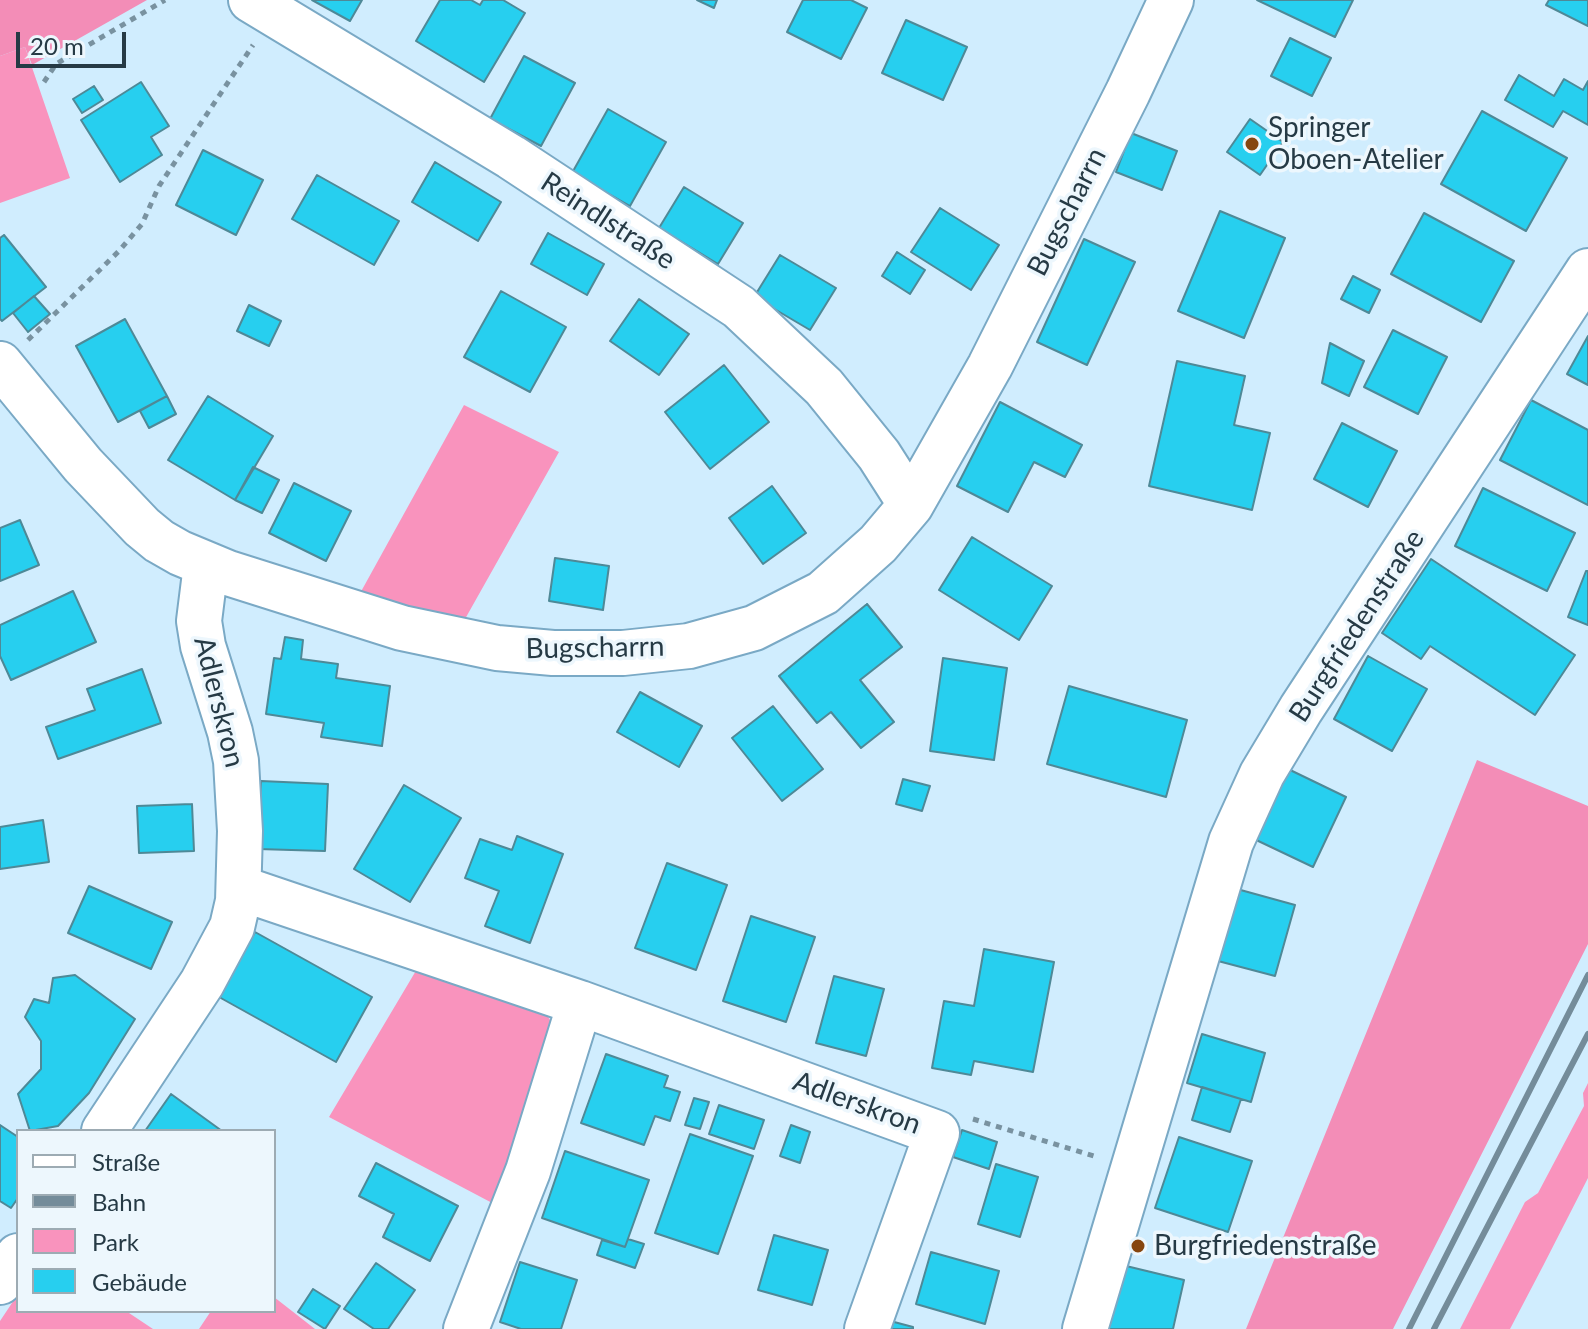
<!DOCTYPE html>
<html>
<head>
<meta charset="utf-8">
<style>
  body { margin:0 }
  #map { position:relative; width:1588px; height:1329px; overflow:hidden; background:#d0edfe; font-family:Lato,sans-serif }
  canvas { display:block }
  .legend { position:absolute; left:16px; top:1129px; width:260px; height:184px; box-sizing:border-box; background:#edf7fd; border:2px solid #9dabb3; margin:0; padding:10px 14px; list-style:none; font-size:24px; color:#263a45 }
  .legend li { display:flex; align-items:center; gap:16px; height:40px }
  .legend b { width:40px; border:2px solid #9dabb3 }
  .scale { position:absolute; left:16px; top:32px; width:110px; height:36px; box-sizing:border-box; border:4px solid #263a45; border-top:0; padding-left:10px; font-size:24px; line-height:28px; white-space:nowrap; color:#263a45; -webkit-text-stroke:6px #edf7fd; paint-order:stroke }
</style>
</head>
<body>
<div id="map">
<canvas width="1588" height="1329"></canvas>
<ul class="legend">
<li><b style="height:10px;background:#fff"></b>Straße</li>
<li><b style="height:10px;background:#748c9a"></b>Bahn</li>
<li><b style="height:22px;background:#f993bd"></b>Park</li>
<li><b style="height:22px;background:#27cfef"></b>Gebäude</li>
</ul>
<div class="scale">20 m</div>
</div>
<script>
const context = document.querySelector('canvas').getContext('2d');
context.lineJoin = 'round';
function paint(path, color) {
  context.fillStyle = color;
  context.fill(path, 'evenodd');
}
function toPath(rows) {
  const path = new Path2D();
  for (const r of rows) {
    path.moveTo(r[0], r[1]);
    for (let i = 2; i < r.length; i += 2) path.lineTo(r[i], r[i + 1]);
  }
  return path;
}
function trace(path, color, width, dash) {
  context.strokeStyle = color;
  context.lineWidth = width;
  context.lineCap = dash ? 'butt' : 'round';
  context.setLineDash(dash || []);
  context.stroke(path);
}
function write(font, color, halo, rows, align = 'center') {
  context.font = font + ' Lato,sans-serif';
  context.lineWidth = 7;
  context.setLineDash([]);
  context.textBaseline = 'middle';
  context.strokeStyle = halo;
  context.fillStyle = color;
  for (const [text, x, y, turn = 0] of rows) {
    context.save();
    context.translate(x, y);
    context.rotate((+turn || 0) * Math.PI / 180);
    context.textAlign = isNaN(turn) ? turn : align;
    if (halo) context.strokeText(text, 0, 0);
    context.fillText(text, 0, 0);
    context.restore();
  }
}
paint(toPath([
  [25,47,70,178,0,203,0,56],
  [464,405,559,452,465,619,411,612,358,597],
  [417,969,547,1015,553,1025,496,1205,329,1117],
  [1588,1083,1588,1178,1543,1266,1510,1329,1460,1329,1525,1202,1538,1193,1584,1106,1583,1093],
  [18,1294,18,1311,126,1311,153,1329,0,1329,0,1321],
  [274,1297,315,1329,199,1329,211,1311,274,1311]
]), '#f993bd');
paint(toPath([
  [0,0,147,0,32,65,25,47,0,56],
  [1477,760,1588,806,1588,944,1393,1329,1246,1329]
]), '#f38db7');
const building = toPath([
  [312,0,362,0,350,21,312,0],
  [440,0,471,0,480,5,483,0,503,0,525,13,484,82,416,41,440,0],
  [697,0,717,0,714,8,697,0],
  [803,0,851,0,867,8,841,59,787,32,803,0],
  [1257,0,1353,0,1335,37,1257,0],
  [1549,0,1588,0,1588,26,1546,5,1549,0],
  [906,20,967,47,943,100,882,73,906,20],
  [1290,38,1331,58,1312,96,1271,76,1290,38],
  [524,56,575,83,541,146,490,119,524,56],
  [1519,75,1554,96,1564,79,1583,90,1588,81,1588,125,1563,111,1553,127,1505,100,1519,75],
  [141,82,169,126,151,137,162,155,120,182,81,120,141,82],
  [94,86,103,100,82,113,73,99,94,86],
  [608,109,666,142,630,206,572,173,608,109],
  [1482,111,1567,158,1526,231,1441,184,1482,111],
  [1250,119,1283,142,1260,175,1227,152,1250,119],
  [1131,133,1177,151,1162,190,1116,172,1131,133],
  [203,150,263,180,236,235,176,205,203,150],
  [435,162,501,202,478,241,412,202,435,162],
  [317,175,399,221,374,265,292,219,317,175],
  [684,187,743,223,718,264,659,228,684,187],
  [940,208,999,245,971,290,911,252,940,208],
  [1220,211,1285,238,1244,338,1178,311,1220,211],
  [1424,213,1514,261,1481,322,1391,274,1424,213],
  [548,233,604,264,587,295,531,264,548,233],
  [4,235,46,287,2,321,0,319,0,238,4,235],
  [1084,239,1135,262,1087,365,1037,342,1084,239],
  [897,252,925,270,910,294,882,276,897,252],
  [780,255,836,288,810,330,754,297,780,255],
  [1353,276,1380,290,1369,313,1341,299,1353,276],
  [501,291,566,327,530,392,464,357,501,291],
  [34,296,50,314,28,332,13,313,34,296],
  [639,299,689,334,659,375,610,341,639,299],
  [249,305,281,321,269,346,237,331,249,305],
  [125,319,167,396,118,422,76,346,125,319],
  [1393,330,1447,357,1418,414,1364,387,1393,330],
  [1588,336,1588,385,1567,374,1588,336],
  [1330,343,1364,361,1349,396,1322,383,1330,343],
  [1177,361,1245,376,1234,425,1270,433,1252,510,1149,486,1177,361],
  [724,365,769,422,710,469,665,412,724,365],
  [167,396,176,414,149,428,140,411,167,396],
  [208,396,273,436,235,500,168,460,208,396],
  [1531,400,1588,430,1588,505,1500,460,1531,400],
  [1000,402,1082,445,1065,477,1034,462,1008,512,957,486,1000,402],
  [1342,423,1397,451,1368,507,1314,479,1342,423],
  [253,467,279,480,262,513,235,500,253,467],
  [294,483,351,511,326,561,269,533,294,483],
  [772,486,806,533,763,564,729,518,772,486],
  [1483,488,1575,533,1547,591,1455,546,1483,488],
  [20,520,39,565,0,581,0,528,20,520],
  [972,537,1052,586,1019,640,939,590,972,537],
  [555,558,609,566,603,610,549,601,555,558],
  [1431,559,1575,655,1535,715,1430,646,1421,659,1382,633,1431,559],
  [1586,571,1588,571,1588,625,1568,617,1586,571],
  [73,591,96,642,11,680,0,656,0,625,73,591],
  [867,604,902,647,860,680,894,722,861,748,831,712,817,723,779,676,867,604],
  [285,637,303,640,301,659,338,664,336,678,390,686,382,746,321,737,324,723,266,714,274,658,281,659,285,637],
  [1368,656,1427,689,1392,751,1334,719,1368,656],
  [943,658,1007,668,994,760,930,751,943,658],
  [142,669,161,723,58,759,46,727,95,710,87,689,142,669],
  [1069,686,1187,720,1166,797,1047,764,1069,686],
  [640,692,702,726,679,767,617,732,640,692],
  [773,706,823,769,782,801,732,738,773,706],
  [1286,768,1346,797,1313,867,1252,838,1286,768],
  [903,779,930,786,922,811,896,804,903,779],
  [261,781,328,784,325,851,258,849,261,781],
  [404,785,461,818,410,902,354,869,404,785],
  [192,804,194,851,139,853,137,806,192,804],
  [43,820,49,862,0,869,0,827,43,820],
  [517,836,563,854,530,943,485,926,499,891,465,878,480,839,512,850,517,836],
  [667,863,727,885,696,970,635,948,667,863],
  [89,886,172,922,151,969,68,933,89,886],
  [1237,889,1295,905,1275,976,1218,961,1237,889],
  [751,916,815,937,786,1022,723,1001,751,916],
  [255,932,372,997,336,1062,219,997,255,932],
  [984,949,1054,962,1033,1072,974,1061,971,1075,932,1068,944,1001,974,1006,984,949],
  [75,975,135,1019,89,1093,58,1126,30,1131,18,1094,41,1069,41,1041,25,1017,34,999,49,1003,53,978,75,975],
  [834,976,884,989,866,1056,816,1043,834,976],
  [1202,1034,1265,1053,1251,1102,1187,1083,1202,1034],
  [606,1054,668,1076,664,1087,680,1092,670,1121,655,1116,644,1145,581,1123,606,1054],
  [1202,1087,1241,1099,1230,1132,1192,1120,1202,1087],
  [171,1094,222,1131,145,1131,171,1094],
  [694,1098,709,1102,700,1129,685,1125,694,1098],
  [719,1105,764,1120,754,1149,709,1134,719,1105],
  [0,1125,18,1137,18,1198,11,1208,0,1201,0,1125],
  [791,1125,810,1132,800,1163,780,1156,791,1125],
  [962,1130,997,1142,989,1169,953,1157,962,1130],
  [690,1134,753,1156,718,1254,655,1233,690,1134],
  [1179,1137,1252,1161,1228,1232,1155,1208,1179,1137],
  [565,1151,649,1180,625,1247,542,1218,565,1151],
  [376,1163,458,1206,430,1261,383,1237,394,1214,359,1196,376,1163],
  [996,1164,1038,1177,1020,1237,978,1224,996,1164],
  [774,1235,828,1250,812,1305,758,1290,774,1235],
  [628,1239,644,1244,635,1268,597,1255,602,1240,625,1247,628,1239],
  [931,1252,999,1271,985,1324,916,1304,931,1252],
  [520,1262,577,1280,561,1329,521,1329,500,1322,520,1262],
  [376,1263,415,1290,388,1329,374,1329,344,1309,376,1263],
  [1122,1265,1184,1280,1173,1329,1106,1329,1122,1265],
  [313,1289,340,1306,325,1329,298,1312,313,1289],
  [879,1318,913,1327,913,1329,876,1329,879,1318]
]);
paint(building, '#27cfef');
trace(building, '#4e8997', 2);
const minor = toPath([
  [251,0,511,157,739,307,824,387,879,455,911,505],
  [0,364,83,465,142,527,159,541,180,553,228,573,402,628,497,648,553,653,623,653,689,646,754,628,823,593,878,544,911,505,990,366,1128,92,1171,0],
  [240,888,580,1003,937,1133,867,1329],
  [104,1131,202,983,232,927,238,901,240,831,236,761,230,732,203,646,199,621,206,565],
  [0,1282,18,1256],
  [466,1329,528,1171,580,1003],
  [1085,1329,1231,842,1262,774,1301,709,1588,271]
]);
trace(minor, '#7aa9c5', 48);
trace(toPath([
  [44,82,56,64,165,0],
  [28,340,119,251,142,224,159,186,253,45],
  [973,1119,1097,1157]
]), '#7992a0', 5, [6, 6]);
trace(minor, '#fff', 44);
trace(toPath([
  [1409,1329,1588,975],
  [1434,1329,1588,1034]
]), '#748c9a', 6);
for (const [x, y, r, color] of [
  [1252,144,8,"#86460f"],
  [1138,1246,8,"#86460f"]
]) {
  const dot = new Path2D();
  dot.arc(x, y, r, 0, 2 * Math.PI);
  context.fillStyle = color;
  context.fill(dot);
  trace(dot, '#edf7fd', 3);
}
write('28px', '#263a45', '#edf7fd', [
  ["Springer",1268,128],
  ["Oboen-Atelier",1268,160],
  ["Burgfriedenstraße",1154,1246]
], 'left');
write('28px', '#263a45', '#edf7fd', [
  ["Bugscharrn",1067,212,-63],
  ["Reindlstraße",608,221,33],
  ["Burgfriedenstraße",1357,626,-57],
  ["Bugscharrn",595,648,-1],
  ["Adlerskron",219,702,76],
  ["Adlerskron",857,1103,20]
]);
</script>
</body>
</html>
